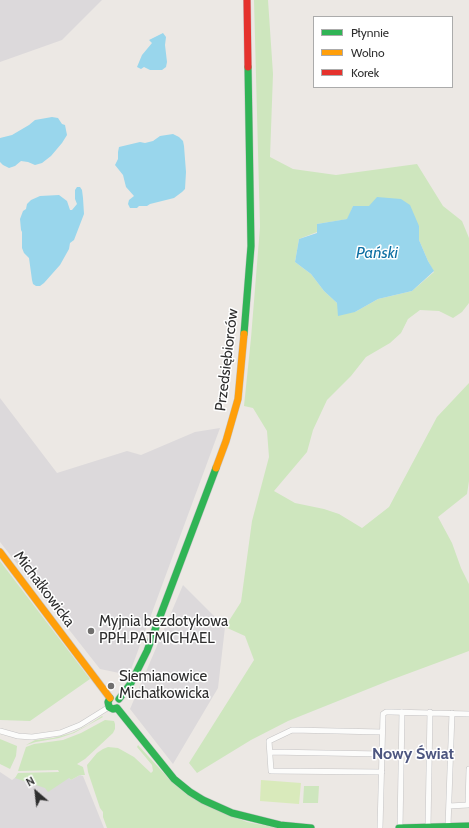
<!DOCTYPE html>
<html>
<head>
<meta charset="utf-8">
<style>
  body { margin:0 }
  #map { position:relative; width:469px; height:828px; overflow:hidden; background:#ece8e4; font-family:Cabin,sans-serif }
  canvas { display:block }
  .legend { position:absolute; left:313px; top:16px; width:140px; height:72px; box-sizing:border-box; background:#fff; border:1px solid #ababab; margin:0; padding:5px 7px; list-style:none; font-size:12px; color:#2e2e2e }
  .legend li { display:flex; align-items:center; gap:8px; height:20px }
  .legend b { width:20px; border:1px solid #ababab }
  .north { position:absolute; left:16px; top:772px; width:40px; height:40px; -webkit-text-stroke:3px #fff; paint-order:stroke; rotate:332deg; font-size:11px; font-weight:700; line-height:16px; text-align:center; color:#2e2e2e }
  .north::after { content:''; display:block; margin:auto; width:14px; height:18px; background:#2e2e2e; clip-path:polygon(50% 0,100% 100%,50% 72%,0 100%) }
</style>
</head>
<body>
<div id="map">
<canvas width="469" height="828"></canvas>
<ul class="legend">
<li><b style="height:5px;background:#30b455"></b>Płynnie</li>
<li><b style="height:5px;background:#ff9f0a"></b>Wolno</li>
<li><b style="height:5px;background:#e5322d"></b>Korek</li>
</ul>
<div class="north">N</div>
</div>
<script>
const context = document.querySelector('canvas').getContext('2d');
context.lineJoin = 'round';
function paint(path, color) {
  context.fillStyle = color;
  context.fill(path, 'evenodd');
}
function toPath(rows) {
  const path = new Path2D();
  for (const r of rows) {
    path.moveTo(r[0], r[1]);
    for (let i = 2; i < r.length; i += 2) path.lineTo(r[i], r[i + 1]);
  }
  return path;
}
function trace(path, color, width, dash) {
  context.strokeStyle = color;
  context.lineWidth = width;
  context.lineCap = dash ? 'butt' : 'round';
  context.setLineDash(dash || []);
  context.stroke(path);
}
function write(font, color, halo, rows, align = 'center') {
  context.font = font + ' Cabin,sans-serif';
  context.lineWidth = 3;
  context.setLineDash([]);
  context.textBaseline = 'middle';
  context.strokeStyle = halo;
  context.fillStyle = color;
  for (const [text, x, y, turn = 0] of rows) {
    context.save();
    context.translate(x, y);
    context.rotate((+turn || 0) * Math.PI / 180);
    context.textAlign = isNaN(turn) ? turn : align;
    if (halo) context.strokeText(text, 0, 0);
    context.fillText(text, 0, 0);
    context.restore();
  }
}
paint(toPath([
  [0,0,102,0,62,40,0,62],
  [0,398,57,473,127,451,141,455,195,432,220,428,129,675,100,669,0,542],
  [183,585,225,627,218,688,173,764,130,709],
  [0,772,12,780,16,777,69,778,71,780,80,775,83,776,104,828,0,828]
]), '#dcd9db');
paint(toPath([
  [254,0,268,0,273,74,270,157,293,169,336,175,417,164,443,206,462,221,469,238,469,303,462,312,453,318,439,311,420,310,408,319,401,333,390,343,366,357,351,376,327,400,313,430,307,452,274,491,295,503,324,509,339,514,362,528,389,507,437,417,469,383,469,481,467,494,438,517,452,543,461,568,469,584,469,651,388,681,288,721,251,740,197,773,189,763,254,660,245,636,225,627,241,602,252,521,269,457,267,431,253,408,244,406,251,338,260,227],
  [353,206,369,206,419,226,419,240,428,261,434,272,412,291,378,299,355,312,337,303,324,291,311,274,295,262,299,239,317,232,317,224,348,219],
  [0,561,90,679,30,721,0,720],
  [102,716,103,717,74,733,59,738,36,742,26,745,35,740,53,738,72,733,88,725],
  [105,720,114,721,115,724,115,729,113,733,85,759,77,764,83,767,85,775,80,775,71,780,69,778,48,792,45,788,15,778,18,773,59,772,58,770,18,771,26,747,34,744,63,740,81,733],
  [0,739,17,746,16,756,10,769,0,764],
  [138,745,170,780,188,795,232,816,247,822,278,828,107,828,103,817,103,812,100,808,88,772,87,765,97,753,103,749,108,747,118,748,134,757,151,773,153,771,152,765,137,747],
  [304,786,319,786,318,803,303,803]
]), '#cee6be');
paint(toPath([
  [261,780,301,783,299,804,260,801]
]), '#d9eabb');
paint(toPath([
  [163,33,166,37,165,45,167,62,166,67,162,70,150,70,144,67,141,69,137,67,142,55,152,43,149,40],
  [52,117,58,118,62,124,65,125,67,135,62,143,51,156,42,163,35,165,28,162,21,161,15,166,9,168,3,165,0,162,0,138,12,135,29,125,35,120],
  [173,134,179,137,183,141,184,146,186,172,185,189,182,192,174,198,150,204,147,206,139,206,137,208,130,208,128,204,129,200,134,196,126,187,123,175,115,165,118,159,118,152,119,147,140,142,145,143,153,141,160,136],
  [77,187,80,187,82,190,83,198,84,214,74,240,70,243,69,249,60,265,44,283,40,286,36,286,33,284,32,280,29,258,24,253,22,248,22,232,21,230,20,219,23,211,26,209,27,204,31,200,40,196,59,195,67,201,70,210,72,210,77,204,75,199,75,190],
  [377,197,401,199,410,205,419,226,419,240,428,261,434,271,412,291,378,299,355,312,338,316,337,303,324,291,311,274,295,262,299,239,317,233,317,224,347,219,353,206,369,206]
]), '#99d6ec');
const street = toPath([
  [0,731,18,736,32,737,60,733,80,725,109,707],
  [382,732,292,730,269,741,271,771,382,772],
  [270,752,382,754],
  [449,806,468,805,469,769],
  [448,826,452,713],
  [428,827,430,712],
  [380,828,383,714,386,712,391,712,469,714],
  [400,828,402,712]
]);
const fast = toPath([
  [244,334,251,246,248,67],
  [110,698,108,702,109,707,113,709,117,708],
  [119,699,131,683,147,651,216,468],
  [117,708,174,779,190,792,203,800,232,813,280,825,311,828],
  [399,828,469,826]
]);
const slow = toPath([
  [216,468,226,441,238,399,244,334],
  [0,552,110,698]
]);
const jam = toPath([
  [247,0,248,67]
]);
trace(street, '#c5c4c5', 6);
trace(fast, '#c5c4c5', 8);
trace(slow, '#c5c4c5', 8);
trace(jam, '#c5c4c5', 8);
trace(street, '#fcfcfb', 5);
trace(fast, '#30b455', 7);
trace(slow, '#ff9f0a', 7);
trace(jam, '#e5322d', 7);
for (const [x, y, r, color] of [
  [91,631,4,"#706f6e"],
  [111,686,4,"#706f6e"]
]) {
  const dot = new Path2D();
  dot.arc(x, y, r, 0, 2 * Math.PI);
  context.fillStyle = color;
  context.fill(dot);
  trace(dot, '#fff', 1.5);
}
write('15px', '#2e2e2e', '#fff', [
  ["Przedsiębiorców",227,360,-83],
  ["Michałkowicka",44,589,53]
]);
write('15px', '#2e2e2e', '#fff', [
  ["Myjnia bezdotykowa",99,622],
  ["PPH.PATMICHAEL",99,639],
  ["Siemianowice",119,677],
  ["Michałkowicka",119,694]
], 'left');
write('italic 16px', '#0d6fa3', '#fff', [
  ["Pański",377,253]
]);
write('bold 16px', '#4d5680', '#fff', [
  ["Nowy Świat",413,754]
]);
</script>
</body>
</html>
